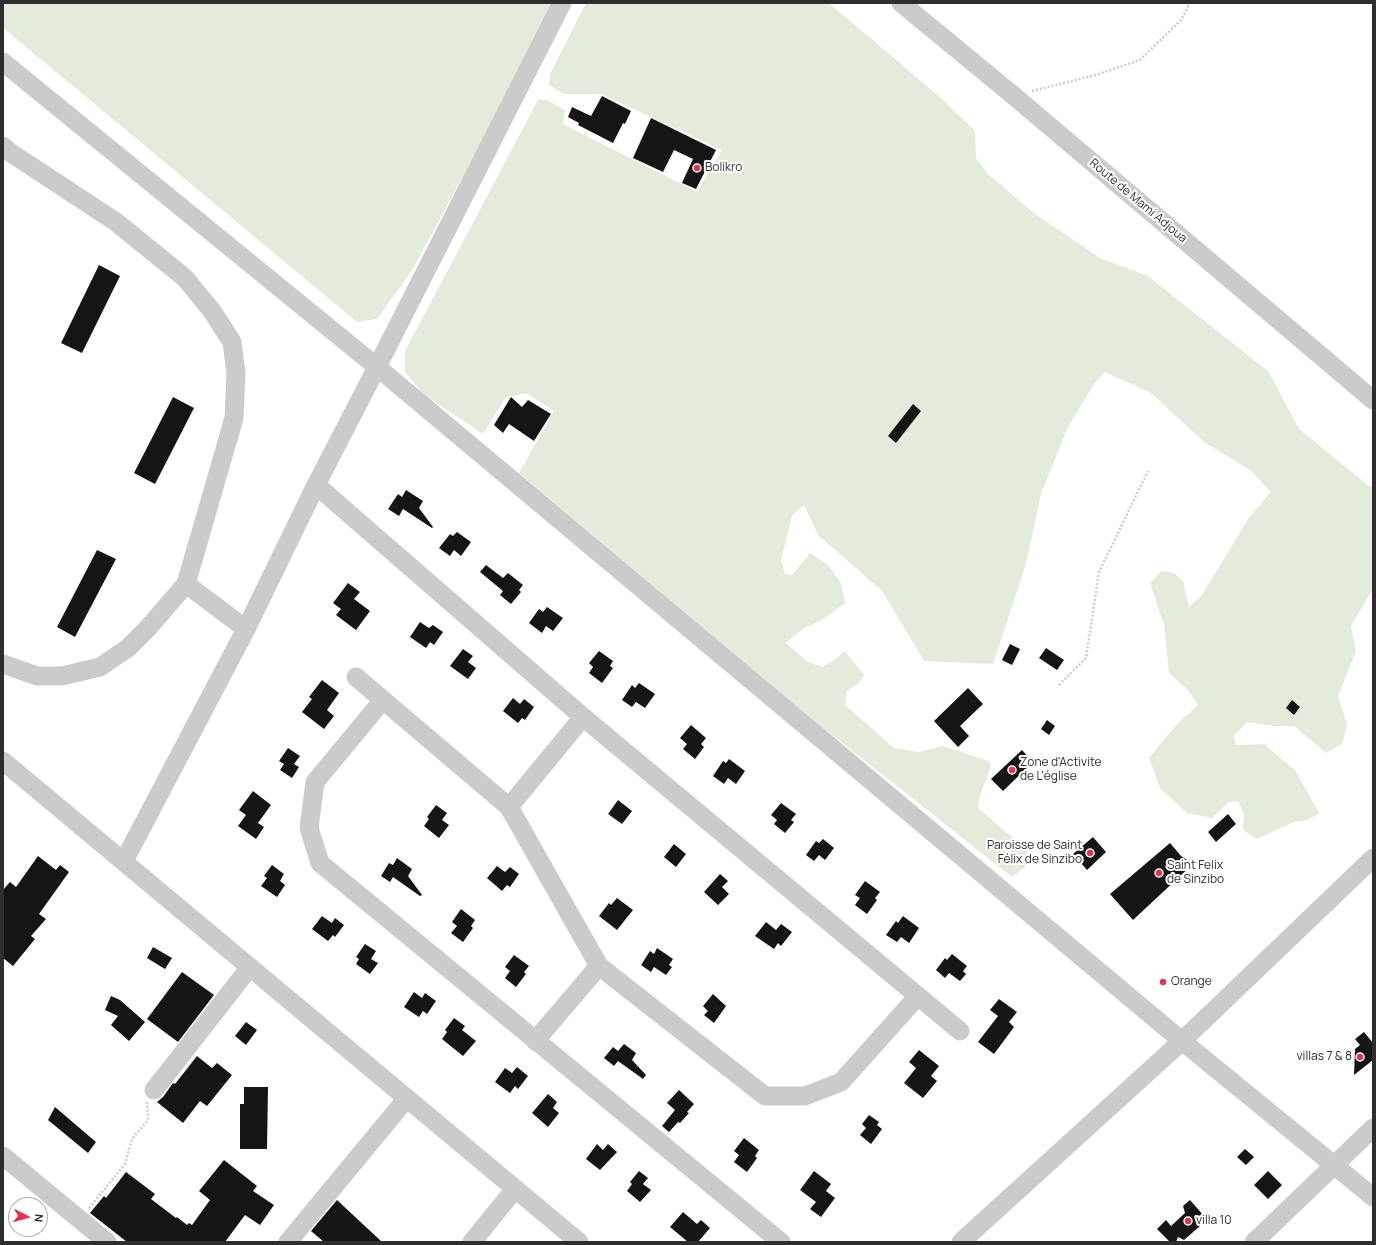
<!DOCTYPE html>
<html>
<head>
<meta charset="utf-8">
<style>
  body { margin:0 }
  #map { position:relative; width:1376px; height:1245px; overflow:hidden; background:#fff; font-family:Manrope,sans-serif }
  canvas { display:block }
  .frame { position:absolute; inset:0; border:4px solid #2e2e2e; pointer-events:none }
  .north { position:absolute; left:8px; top:1197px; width:40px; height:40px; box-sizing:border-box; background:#fff; border:1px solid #ababab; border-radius:50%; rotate:96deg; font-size:11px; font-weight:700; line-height:16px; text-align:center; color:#2e2e2e }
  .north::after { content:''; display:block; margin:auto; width:14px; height:18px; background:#df3550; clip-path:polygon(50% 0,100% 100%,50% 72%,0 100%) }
</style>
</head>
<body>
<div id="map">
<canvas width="1376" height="1245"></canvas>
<div class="frame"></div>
<div class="north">N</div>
</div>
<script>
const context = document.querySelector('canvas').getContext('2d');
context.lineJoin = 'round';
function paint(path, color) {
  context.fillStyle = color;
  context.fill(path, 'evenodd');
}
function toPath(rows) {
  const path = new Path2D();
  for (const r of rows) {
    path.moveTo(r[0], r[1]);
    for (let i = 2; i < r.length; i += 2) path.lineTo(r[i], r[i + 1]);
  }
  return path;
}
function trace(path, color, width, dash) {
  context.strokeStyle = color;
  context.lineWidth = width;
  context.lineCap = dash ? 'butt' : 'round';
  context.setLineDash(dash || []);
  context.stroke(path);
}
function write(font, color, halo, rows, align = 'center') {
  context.font = font + ' Manrope,sans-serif';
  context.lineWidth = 4;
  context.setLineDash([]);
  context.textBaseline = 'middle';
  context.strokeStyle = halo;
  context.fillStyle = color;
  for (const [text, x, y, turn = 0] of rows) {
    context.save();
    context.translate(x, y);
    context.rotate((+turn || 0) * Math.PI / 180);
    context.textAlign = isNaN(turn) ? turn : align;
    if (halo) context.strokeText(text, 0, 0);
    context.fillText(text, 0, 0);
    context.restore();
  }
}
paint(toPath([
  [3,3,553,3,508,92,413,269,377,319,357,322,3,28],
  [586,3,829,3,941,98,975,131,976,158,987,173,1035,214,1102,259,1148,276,1269,372,1299,429,1369,486,1373,486,1373,589,1351,626,1356,651,1338,696,1347,724,1342,744,1326,753,1294,726,1274,726,1247,722,1234,736,1236,745,1264,744,1295,770,1319,813,1308,820,1294,822,1257,839,1243,830,1244,814,1238,801,1229,802,1212,818,1187,813,1160,788,1149,758,1175,726,1198,705,1188,690,1169,673,1164,625,1150,583,1161,571,1174,573,1183,581,1189,607,1202,595,1248,519,1271,492,1250,470,1204,442,1151,393,1105,372,1094,384,1068,427,1041,494,1026,564,993,664,924,661,882,591,818,535,804,505,792,516,781,560,785,574,792,575,810,553,828,565,841,583,845,603,820,621,804,628,786,643,808,662,822,667,836,659,845,651,864,675,859,683,847,691,845,705,894,748,919,752,943,746,989,761,991,766,980,795,978,808,1027,850,1025,867,1012,877,817,723,519,473,554,411,526,393,505,398,483,434,423,394,405,372,405,351,538,100,547,100,565,110,563,124,697,192,722,150,601,94,564,94,549,85,550,74]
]), '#e5ebdc');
paint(toPath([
  [602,96,631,111,625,124,623,123,613,143,578,125,579,123,568,117,572,107,591,116],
  [651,118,716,150,696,189,682,183,693,159,674,150,663,172,633,158],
  [99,265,120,276,82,353,61,343],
  [173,397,194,408,155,484,134,473],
  [511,397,522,407,528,400,551,414,534,441,509,424,503,433,494,425],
  [913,404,921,411,896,443,888,436],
  [406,490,423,501,419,508,433,527,432,528,403,509,399,516,388,509,398,494,402,497],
  [457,532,471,542,461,556,454,550,450,556,439,548,450,534,453,536],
  [97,550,116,559,75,637,57,627],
  [486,565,503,578,508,573,523,585,519,590,521,592,511,604,500,595,503,591,480,572],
  [348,583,360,592,354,599,370,611,356,630,336,615,341,609,333,603],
  [547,607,563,618,553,631,546,626,542,633,529,623,539,609,543,612],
  [420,622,429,628,433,625,443,632,434,645,430,642,426,648,410,637],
  [1010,644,1020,649,1012,665,1002,660],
  [1046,648,1064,660,1057,670,1039,658],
  [463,649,473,656,468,662,476,668,468,679,450,666],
  [599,651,613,661,610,666,613,668,602,683,589,673,593,667,589,663],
  [322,680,339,693,327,710,334,716,324,729,302,712,312,699,309,697],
  [639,683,655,694,645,708,636,702,632,707,622,700,632,685,635,688],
  [968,688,983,704,960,726,969,736,958,747,934,721],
  [513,698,520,704,524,699,534,707,525,720,522,718,518,723,503,711],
  [1292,700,1300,707,1294,715,1286,708],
  [1047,720,1055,726,1049,735,1041,729],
  [691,725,706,738,701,744,704,747,695,759,683,749,687,744,680,738],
  [288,748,300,756,294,764,299,767,292,778,280,770,284,764,279,761],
  [1022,750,1033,762,1003,791,991,779],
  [729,759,745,771,736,784,728,778,724,784,713,776,723,761,726,763],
  [253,791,271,805,258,823,264,827,256,839,238,826,246,815,239,810],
  [618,800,632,811,622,824,608,814],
  [781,803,796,814,791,820,794,822,785,833,774,824,777,820,771,815],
  [436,805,447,813,442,820,449,825,439,838,424,826,429,819,427,817],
  [1228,814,1236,824,1216,842,1208,832],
  [1093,837,1106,852,1087,870,1073,854],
  [823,839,834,848,825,860,819,855,814,861,806,855,816,841,819,843],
  [1170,843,1181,856,1193,864,1133,920,1110,894],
  [674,844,686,854,676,867,664,857],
  [38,856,56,870,60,865,69,872,39,914,46,919,31,936,35,939,13,966,3,958,3,890,10,882,16,887],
  [397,858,412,869,408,876,422,895,420,896,393,877,390,882,381,876,389,863,393,865],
  [272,865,284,874,280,881,285,885,277,897,261,886,267,878,264,876],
  [497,866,505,872,510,867,519,874,510,887,507,885,502,891,487,878],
  [720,874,728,881,722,887,729,894,718,905,704,892],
  [865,881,880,892,875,898,877,900,867,914,855,905,860,898,855,895],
  [617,898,633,910,617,930,599,916,609,903,611,905],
  [461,909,475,920,471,926,473,928,463,942,451,933,457,926,452,922],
  [322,916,332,923,335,918,344,925,335,937,333,935,328,941,312,929],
  [903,916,919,928,909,943,901,937,897,942,886,935,896,921,898,923],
  [766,922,776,930,781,924,792,932,781,946,778,943,774,949,755,936],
  [365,944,376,951,371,959,378,963,370,974,356,964,359,959,356,957],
  [153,947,172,958,165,969,147,958],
  [657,948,673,959,669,965,672,967,666,975,654,967,651,972,641,965,650,951,654,954],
  [952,954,967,966,963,971,966,974,960,981,949,973,945,978,936,970,945,958,947,960],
  [514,955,529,966,524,972,526,974,516,987,505,978,510,971,505,967],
  [182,972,214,995,178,1042,147,1019],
  [414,992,422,998,425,993,436,1001,427,1014,423,1011,419,1017,404,1007],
  [713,994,726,1006,714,1023,704,1015,708,1011,703,1006],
  [111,996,120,1000,145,1022,129,1041,111,1025,118,1016,105,1010],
  [999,999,1017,1012,1009,1022,1014,1027,994,1054,978,1042,998,1016,990,1010],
  [454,1018,465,1026,462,1030,476,1041,463,1056,442,1039,447,1032,445,1030],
  [246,1022,257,1030,246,1045,235,1036],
  [1364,1032,1373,1043,1373,1060,1354,1075,1355,1049,1360,1045,1355,1039],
  [624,1044,636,1053,632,1060,646,1075,643,1079,618,1061,614,1066,604,1058,613,1047,618,1051],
  [919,1050,939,1066,931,1076,937,1081,923,1098,904,1083,916,1068,909,1062],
  [197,1056,212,1068,217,1063,232,1075,207,1106,200,1101,183,1123,157,1102,163,1097,173,1083,175,1084],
  [517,1067,528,1076,518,1089,515,1086,510,1093,495,1082,505,1068,512,1073],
  [244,1087,268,1087,267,1149,240,1149,240,1104,244,1104],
  [679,1090,694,1104,687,1112,689,1113,680,1123,678,1122,669,1132,662,1126,675,1110,667,1103],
  [548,1094,557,1102,553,1108,559,1113,548,1127,532,1113],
  [55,1107,96,1142,88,1153,48,1120],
  [869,1115,879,1122,877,1125,882,1129,871,1144,860,1135,866,1128,862,1124],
  [744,1138,759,1150,755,1156,757,1158,747,1172,734,1162,739,1155,734,1151],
  [597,1144,603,1150,608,1144,617,1152,600,1170,586,1159],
  [1245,1149,1254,1157,1246,1165,1237,1157],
  [224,1160,257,1186,253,1191,274,1205,260,1225,245,1215,225,1242,127,1242,90,1213,104,1196,106,1198,126,1172,155,1194,151,1199,176,1218,177,1217,187,1225,189,1223,192,1225,210,1200,199,1191],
  [639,1171,648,1178,643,1184,651,1190,640,1202,627,1191,632,1184,630,1182],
  [814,1171,831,1184,826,1191,835,1198,821,1217,810,1209,816,1202,800,1190],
  [1268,1171,1282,1185,1268,1199,1254,1185],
  [337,1200,382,1242,324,1242,311,1231],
  [1190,1200,1205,1217,1197,1223,1200,1226,1184,1240,1178,1237,1176,1242,1170,1242,1157,1229,1166,1220,1171,1226,1185,1213,1183,1206],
  [683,1212,697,1224,701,1220,710,1228,698,1242,688,1242,670,1227]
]), '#151515');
trace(toPath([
  [1032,91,1096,75,1140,60,1181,20,1190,3],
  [1059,685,1086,658,1099,572,1148,471],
  [89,1208,125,1164,132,1139,148,1120,147,1102]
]), '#cbcbcb', 2.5, [2, 2]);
trace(toPath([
  [901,3,1014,96,1373,400],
  [3,62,377,367,1182,1041,1373,1197],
  [3,146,8,151,116,222,185,278,212,311,232,342,236,373,234,418,186,584,148,628,128,648,100,667,62,676,37,676,3,664],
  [316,485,583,717,960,1031],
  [186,584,246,629],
  [356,677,509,807,599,966,765,1096,805,1096,841,1082,918,996],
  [383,700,315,782,309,828,320,863,781,1242],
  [3,761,579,1242],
  [509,807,583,717],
  [124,861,246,629,316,485,377,367,562,3],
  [535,1041,599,966],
  [154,1090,250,967],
  [3,1156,107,1242],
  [288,1242,407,1098],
  [472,1242,515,1189],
  [961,1242,1182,1041,1373,858],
  [1254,1242,1373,1128]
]), '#cbcbcb', 19);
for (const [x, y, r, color] of [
  [697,168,4,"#df3550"],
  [1012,770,4,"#df3550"],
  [1090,853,4,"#df3550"],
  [1159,873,4,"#df3550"],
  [1163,982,4,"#df3550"],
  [1360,1057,4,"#df3550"],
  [1188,1221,4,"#df3550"]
]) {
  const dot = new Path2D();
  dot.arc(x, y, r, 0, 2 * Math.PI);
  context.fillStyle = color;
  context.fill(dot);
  trace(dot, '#fff', 1.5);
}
write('12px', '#2e2e2e', '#fff', [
  ["Bolikro",705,168],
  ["Zone d'Activite",1020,763],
  ["de L'église",1020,777],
  ["Paroisse de Saint",1082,846,"right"],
  ["Félix de Sinzibo",1082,860,"right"],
  ["Saint Felix",1167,866],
  ["de Sinzibo",1167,880],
  ["Orange",1171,982],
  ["villas 7 & 8",1352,1057,"right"],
  ["villa 10",1196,1221]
], 'left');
write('12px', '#2e2e2e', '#fff', [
  ["Route de Mami Adjoua",1138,201,40]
]);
</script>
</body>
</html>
